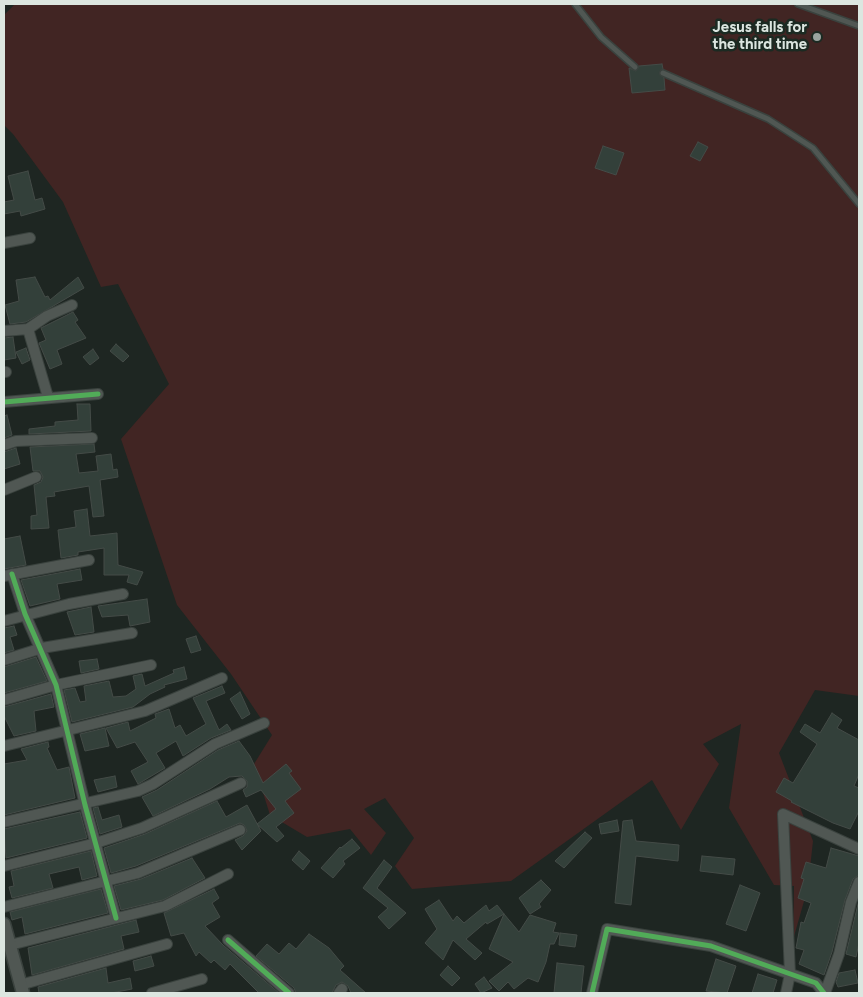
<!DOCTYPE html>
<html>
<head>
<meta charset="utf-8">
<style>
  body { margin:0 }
  #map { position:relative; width:863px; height:997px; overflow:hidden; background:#1e2622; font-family:Figtree,sans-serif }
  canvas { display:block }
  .frame { position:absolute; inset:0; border:5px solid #dce6e0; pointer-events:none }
</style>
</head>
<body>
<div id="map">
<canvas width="863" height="997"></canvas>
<div class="frame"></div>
</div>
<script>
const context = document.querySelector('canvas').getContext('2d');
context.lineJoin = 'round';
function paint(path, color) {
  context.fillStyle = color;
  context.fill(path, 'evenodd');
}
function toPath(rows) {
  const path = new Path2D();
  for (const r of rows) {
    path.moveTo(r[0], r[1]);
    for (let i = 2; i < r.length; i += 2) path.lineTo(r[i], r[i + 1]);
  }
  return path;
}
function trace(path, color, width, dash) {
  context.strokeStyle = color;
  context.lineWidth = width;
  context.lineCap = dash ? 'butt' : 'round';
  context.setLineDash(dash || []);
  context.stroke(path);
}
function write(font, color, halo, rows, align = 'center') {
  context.font = font + ' Figtree,sans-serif';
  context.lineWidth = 5;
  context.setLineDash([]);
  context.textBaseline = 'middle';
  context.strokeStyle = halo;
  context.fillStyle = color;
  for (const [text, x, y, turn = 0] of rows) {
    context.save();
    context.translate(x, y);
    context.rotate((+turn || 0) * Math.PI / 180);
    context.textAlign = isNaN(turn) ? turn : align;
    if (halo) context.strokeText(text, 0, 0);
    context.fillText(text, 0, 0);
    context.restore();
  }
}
paint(toPath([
  [15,4,859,4,859,696,815,690,779,753,813,841,808,887,793,940,794,886,774,885,729,808,741,724,703,744,719,764,681,830,652,780,511,881,412,889,395,866,414,838,385,798,364,809,386,833,371,855,350,829,307,837,270,815,254,764,272,735,231,674,177,605,121,439,169,384,118,284,101,287,63,202,13,134,4,125,4,15]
]), '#412523');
const building = toPath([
  [662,64,663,69,659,73,664,78,665,90,632,93,629,68,636,71,639,66,662,64],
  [698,142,708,147,700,161,690,156,698,142],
  [603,146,624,153,616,175,595,168,603,146],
  [28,171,35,200,42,198,45,209,21,216,20,211,4,214,4,202,14,200,8,176,28,171],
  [35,277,45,297,48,296,50,300,78,277,84,288,26,322,10,324,5,305,19,301,16,280,35,277],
  [73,312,78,320,75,322,86,338,57,350,62,364,50,369,39,343,46,340,41,328,73,312],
  [13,337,16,358,4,360,4,338,13,337],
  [116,344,129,356,123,362,110,351,116,344],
  [26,348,30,360,22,364,16,352,26,348],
  [93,349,99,358,90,365,83,357,93,349],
  [77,404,90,404,91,431,29,434,29,429,55,426,55,422,78,420,77,404],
  [7,415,12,435,4,438,4,416,7,415],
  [94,444,95,452,76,454,79,473,98,471,96,456,111,454,113,470,117,469,118,477,100,480,104,516,93,517,89,486,54,492,55,496,46,497,49,528,31,529,31,516,37,515,34,485,41,482,43,477,40,471,33,471,30,447,94,444],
  [16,448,20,464,4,469,4,452,16,448],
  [87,509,90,536,117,533,118,565,143,572,137,585,127,582,129,575,104,575,104,548,78,552,78,555,61,558,58,530,76,527,74,511,87,509],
  [20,536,26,565,4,569,4,539,20,536],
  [80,569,82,580,57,584,60,599,30,606,21,580,80,569],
  [147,599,150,622,130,626,128,615,102,617,98,606,147,599],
  [91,607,94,632,75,635,67,612,91,607],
  [14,626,17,635,10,637,14,650,4,653,4,628,14,626],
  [196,636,201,650,191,653,186,639,196,636],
  [36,657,47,681,4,693,4,667,36,657],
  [97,659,99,669,81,673,79,661,97,659],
  [184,667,187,679,164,685,165,687,150,694,133,707,72,722,64,690,75,688,80,702,86,701,84,686,109,681,113,697,126,696,136,689,133,676,142,674,145,686,174,673,173,670,184,667],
  [222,686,225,693,206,701,219,730,227,724,231,730,211,738,183,756,176,741,156,753,165,768,138,784,131,771,148,762,135,742,117,748,106,728,128,722,130,731,156,718,155,714,169,709,175,728,180,725,186,736,206,724,193,698,222,686],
  [240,692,250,714,242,719,230,699,240,692],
  [51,694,54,707,34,711,36,731,14,736,4,716,4,707,51,694],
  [832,713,842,720,837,728,859,740,859,774,854,786,859,788,859,811,850,829,833,823,791,802,792,801,776,792,784,778,793,783,817,744,800,732,805,724,820,733,832,713],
  [105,728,109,746,85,751,80,734,105,728],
  [239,741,250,756,263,783,286,764,292,771,289,773,301,789,285,801,294,813,276,827,284,836,277,842,257,824,276,809,261,790,246,797,243,790,247,787,247,781,242,776,229,777,210,789,153,816,142,797,157,790,218,750,239,741],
  [48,742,49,747,47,748,57,770,69,767,75,798,4,815,4,764,27,760,21,749,48,742],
  [115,776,117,787,98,792,94,780,115,776],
  [217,801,226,817,247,805,261,831,242,850,235,840,243,836,247,831,244,825,240,823,136,866,111,873,104,848,145,834,217,801],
  [98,807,102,820,119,815,122,827,100,834,93,808,98,807],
  [80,812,87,838,6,858,4,829,80,812],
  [617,820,619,831,601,834,599,824,617,820],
  [632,820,636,841,679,845,678,861,636,856,631,905,615,903,623,821,632,820],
  [585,832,592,838,564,868,555,861,585,832],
  [352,839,360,848,343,861,345,864,333,878,321,868,340,847,341,848,352,839],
  [831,848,859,856,859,875,853,879,845,900,832,952,824,975,799,964,804,950,796,948,801,922,804,923,811,903,798,898,804,879,801,878,806,862,826,868,831,848],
  [91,851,97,876,82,880,79,867,49,874,53,888,12,898,9,887,14,886,11,871,91,851],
  [299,851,310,861,303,870,292,860,299,851],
  [702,856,735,859,733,875,700,871,702,856],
  [192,858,205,878,163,900,121,910,114,886,141,879,192,858],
  [384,860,392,867,377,888,406,913,389,929,378,917,388,908,363,888,384,860],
  [541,880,551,890,539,904,541,907,530,914,519,898,541,880],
  [740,885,760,893,746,931,726,924,740,885],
  [101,889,108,913,25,934,22,917,12,920,10,912,101,889],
  [214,889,219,898,212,903,220,917,205,926,223,945,279,993,259,993,230,964,225,970,214,960,211,963,199,952,196,956,184,933,171,936,164,913,214,889],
  [439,900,453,921,457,916,464,923,486,905,489,911,497,905,504,914,487,924,486,922,466,939,482,953,475,960,453,940,443,960,425,943,437,929,425,909,439,900],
  [859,900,859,943,856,957,846,954,859,900],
  [504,914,519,932,530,915,556,923,553,932,559,933,554,944,550,944,546,962,538,982,528,978,514,989,508,982,499,991,489,981,513,962,489,949,504,914],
  [136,920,139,932,121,936,124,949,32,975,28,948,136,920],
  [560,933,577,935,575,947,559,945,560,933],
  [309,934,329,948,344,966,340,970,366,993,351,993,348,986,342,982,336,985,332,993,296,993,294,988,256,956,267,944,279,954,289,943,296,949,309,934],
  [151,956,154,966,135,971,133,961,151,956],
  [716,959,736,966,727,993,706,991,716,959],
  [557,963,584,966,581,993,554,993,557,963],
  [448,966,460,978,452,986,440,975,448,966],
  [106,968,108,983,130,978,132,989,111,993,39,993,38,987,106,968],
  [855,970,858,983,838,987,836,982,839,973,855,970],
  [758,974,777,980,773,993,752,993,758,974],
  [484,977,492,988,481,993,475,984,484,977]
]);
paint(building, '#33403a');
trace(building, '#444b47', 1);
const service = toPath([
  [575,4,601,37,635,67],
  [798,4,859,26],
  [663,73,768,119,813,148,859,204]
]);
const minor = toPath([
  [4,243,30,238],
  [28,329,48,397],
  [4,331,28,329,47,316,72,305],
  [4,372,6,372],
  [4,402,98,394],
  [4,445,16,441,92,438],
  [4,490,36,477],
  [12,574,25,614,56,685,85,805,116,918],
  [4,576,89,560],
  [4,621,69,604,123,594],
  [4,660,42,648,132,633],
  [4,700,56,685,151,665],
  [4,746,145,711,222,678],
  [4,822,138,791,153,784,215,744,264,723],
  [4,866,96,843,142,828,241,783],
  [4,907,138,873,240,830],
  [228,940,289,993],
  [10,945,165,906,228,874],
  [20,985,167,944],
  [152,993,202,979],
  [339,993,342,989],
  [592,993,607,929,711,946,816,983,824,993],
  [786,993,790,974,783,814,859,849],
  [825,993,839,954,851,902,859,882]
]);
const tertiary = toPath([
  [4,924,23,993]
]);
trace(service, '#3a423e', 8);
trace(minor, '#3a423e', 12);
trace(tertiary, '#3a423e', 15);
trace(service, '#505753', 5);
trace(minor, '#505753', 10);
trace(tertiary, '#505753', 12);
trace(toPath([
  [4,402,98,394],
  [12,574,25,614,56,685,85,805,116,918],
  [228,940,289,993],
  [592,993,607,929,711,946,816,983,824,993]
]), '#51ab58', 5);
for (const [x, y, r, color] of [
  [817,37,5,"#9aa39e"]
]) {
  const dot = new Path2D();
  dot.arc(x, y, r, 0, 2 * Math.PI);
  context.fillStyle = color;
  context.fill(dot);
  trace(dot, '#1b2a22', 2);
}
write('bold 15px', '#dce6e0', '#1b2a22', [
  ["Jesus falls for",807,28],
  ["the third time",807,45]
], 'right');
</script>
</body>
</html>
